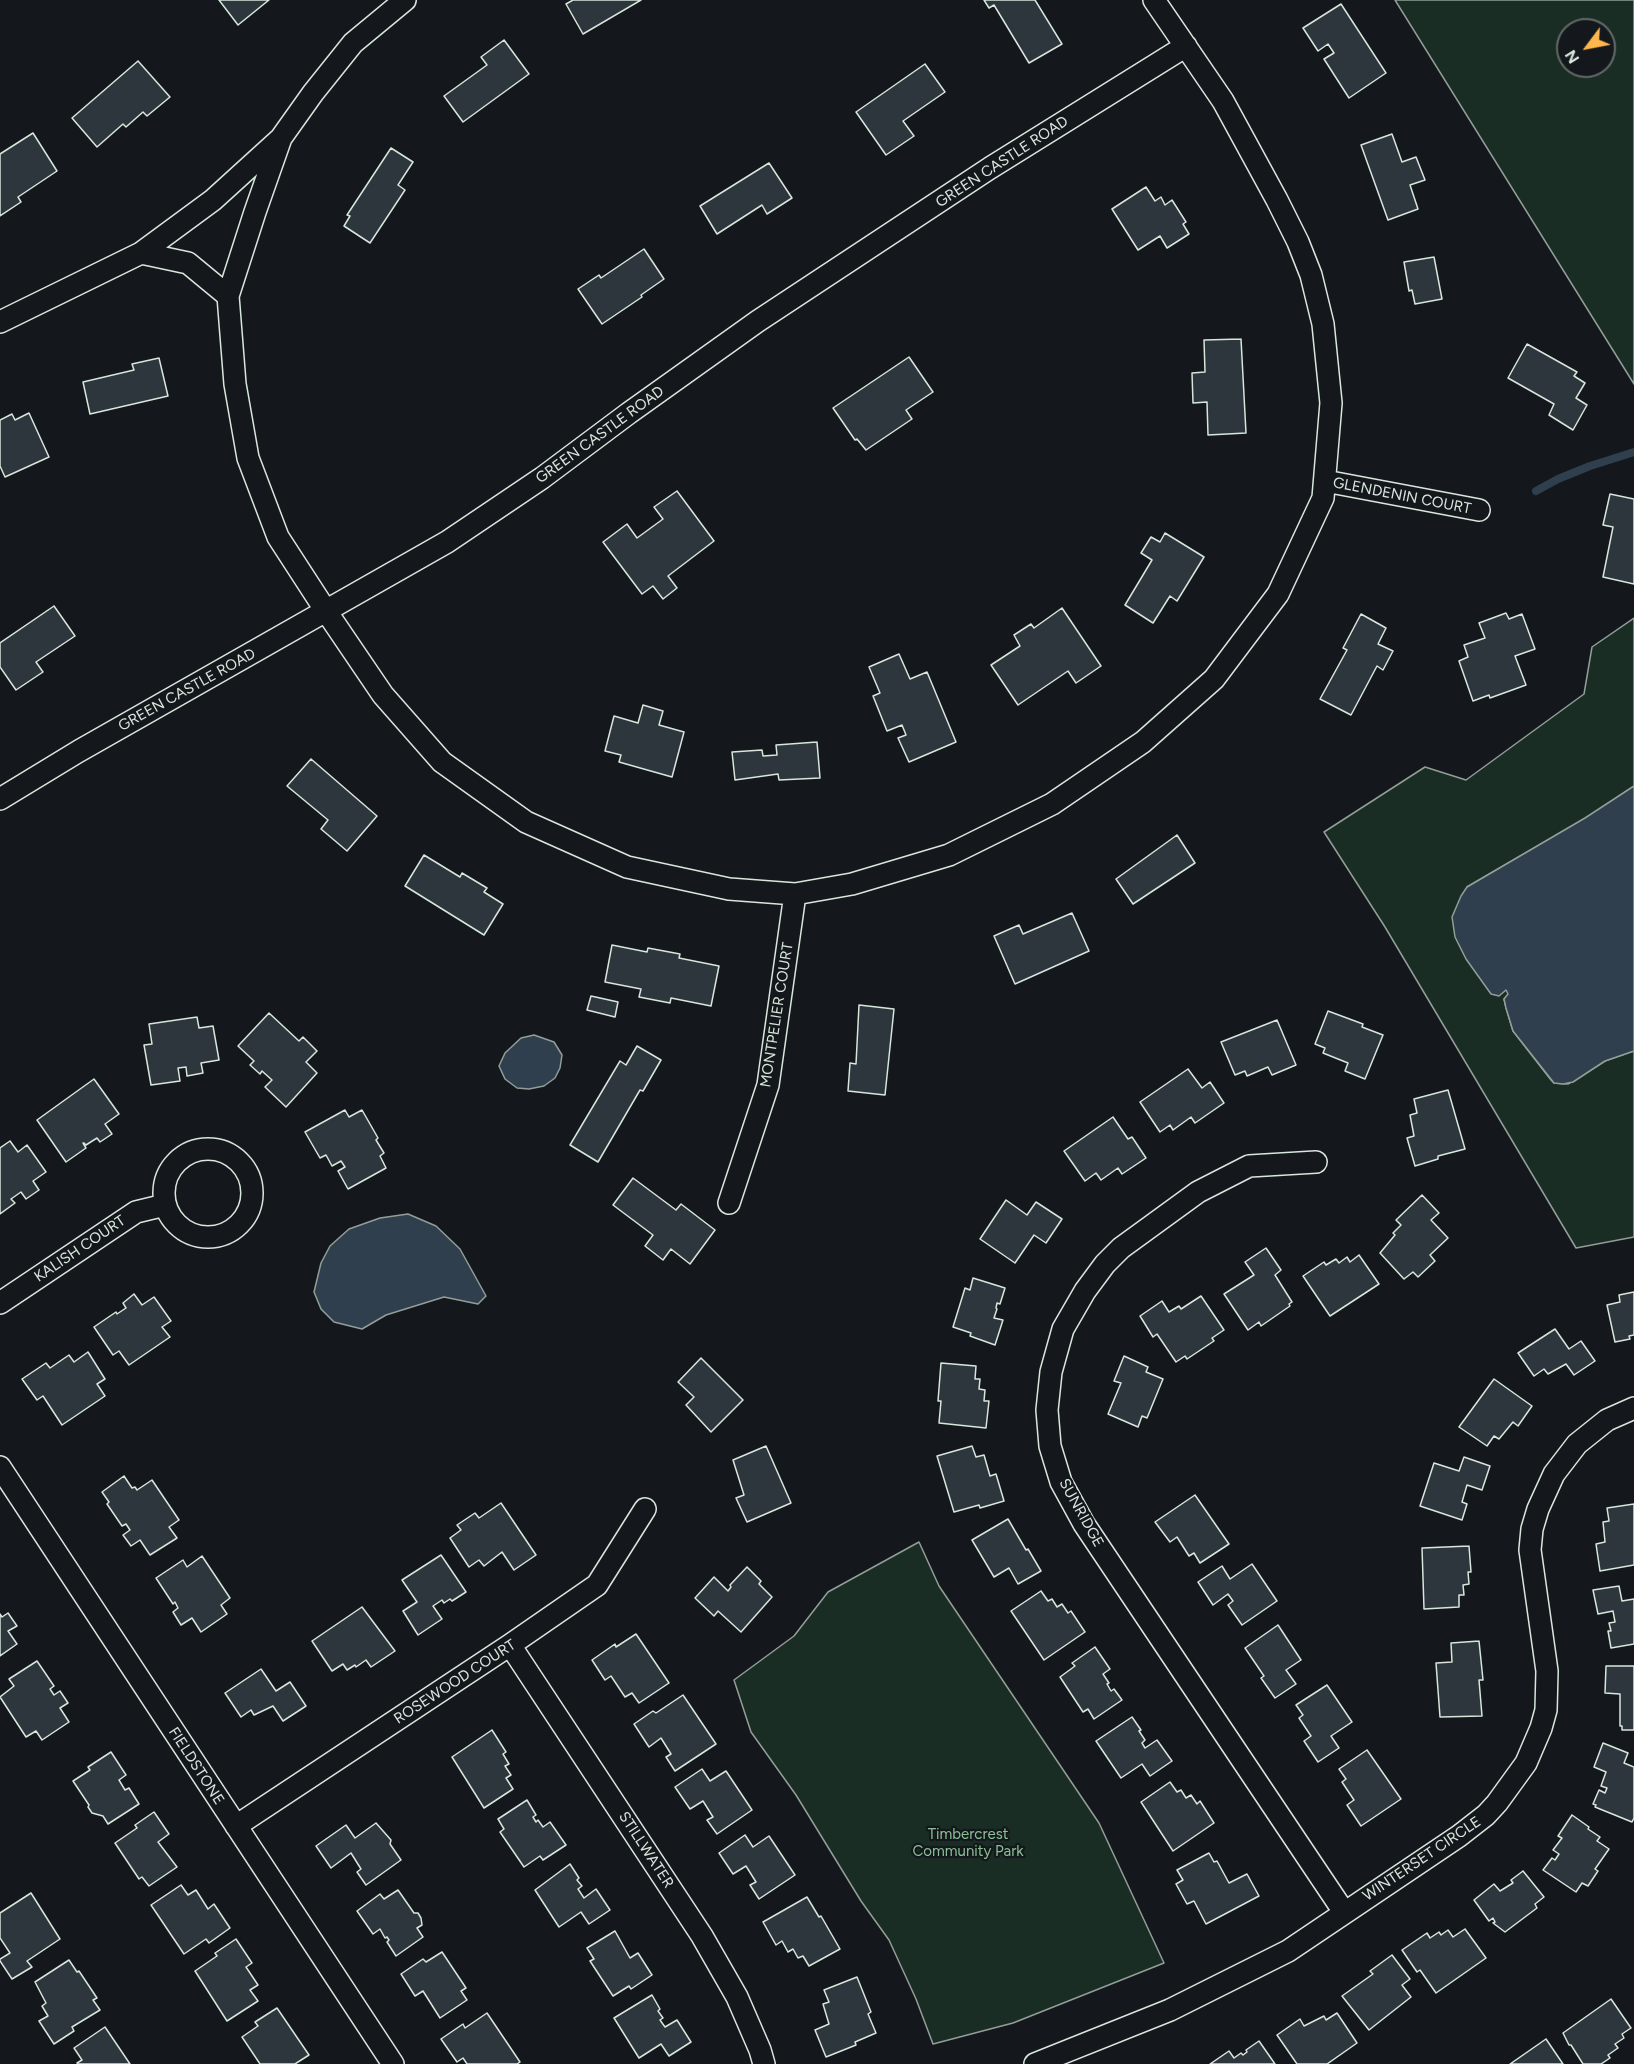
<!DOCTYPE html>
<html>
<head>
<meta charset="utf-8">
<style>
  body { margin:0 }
  #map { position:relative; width:1634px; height:2064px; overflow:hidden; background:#14181c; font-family:Figtree,sans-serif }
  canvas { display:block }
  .north { position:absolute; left:1556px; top:18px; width:60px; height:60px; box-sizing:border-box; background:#14181c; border:2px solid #626a69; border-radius:50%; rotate:238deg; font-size:16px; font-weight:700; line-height:24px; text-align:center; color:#d8e6dc }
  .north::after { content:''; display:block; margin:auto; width:21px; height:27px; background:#ffb74d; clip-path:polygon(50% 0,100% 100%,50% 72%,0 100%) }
</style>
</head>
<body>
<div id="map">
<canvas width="1634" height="2064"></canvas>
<div class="north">N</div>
</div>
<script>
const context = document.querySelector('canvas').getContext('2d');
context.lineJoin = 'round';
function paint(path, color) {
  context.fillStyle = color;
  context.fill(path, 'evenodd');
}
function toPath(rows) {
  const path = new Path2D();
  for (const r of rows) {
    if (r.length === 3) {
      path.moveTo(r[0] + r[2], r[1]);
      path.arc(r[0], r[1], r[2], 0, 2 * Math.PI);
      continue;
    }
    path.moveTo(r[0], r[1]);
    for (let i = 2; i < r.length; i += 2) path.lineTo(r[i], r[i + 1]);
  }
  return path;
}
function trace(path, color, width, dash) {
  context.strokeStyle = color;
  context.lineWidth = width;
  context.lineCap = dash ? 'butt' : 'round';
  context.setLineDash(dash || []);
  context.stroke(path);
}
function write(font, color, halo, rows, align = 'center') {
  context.font = font + ' Figtree,sans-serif';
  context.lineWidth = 4.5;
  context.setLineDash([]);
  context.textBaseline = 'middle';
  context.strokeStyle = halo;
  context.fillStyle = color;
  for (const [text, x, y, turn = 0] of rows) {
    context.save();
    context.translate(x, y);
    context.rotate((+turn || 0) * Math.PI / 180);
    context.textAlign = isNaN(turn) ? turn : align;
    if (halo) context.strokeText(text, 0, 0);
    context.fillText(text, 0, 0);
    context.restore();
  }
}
const green = toPath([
  [1395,0,1634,0,1634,384,1395,0],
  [1568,30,1604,30,1604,66,1568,66,1568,30],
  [1634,618,1634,786,1586,818,1467,887,1509,994,1504,999,1506,1008,1513,1031,1551,1080,1554,1083,1568,1084,1605,1061,1634,1051,1634,1237,1576,1248,1385,927,1324,832,1425,767,1466,780,1584,694,1592,647,1634,618],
  [919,1542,939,1586,1099,1823,1164,1963,1013,2023,933,2044,916,1999,889,1940,861,1901,796,1795,751,1732,734,1680,794,1636,828,1592,919,1542]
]);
paint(green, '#1a2d24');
trace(green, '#939e99', 1.5);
const water = toPath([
  [1634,786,1634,1051,1605,1061,1573,1082,1563,1084,1554,1083,1513,1031,1506,1008,1504,999,1508,994,1506,990,1499,996,1491,994,1466,959,1455,937,1452,917,1461,896,1467,887,1585,818,1634,786],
  [534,1035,554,1042,562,1055,560,1068,555,1078,544,1086,529,1089,517,1088,505,1079,499,1066,505,1053,521,1038,534,1035],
  [408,1214,436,1226,460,1249,486,1296,478,1304,444,1297,386,1315,362,1329,334,1322,321,1309,314,1292,321,1263,330,1246,349,1229,380,1218,408,1214]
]);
paint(water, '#2f3f4d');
trace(water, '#939e99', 1.5);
trace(toPath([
  [1536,491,1558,479,1590,466,1634,452]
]), '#2f3f4d', 8);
const building = toPath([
  [219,0,269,0,238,25,219,0],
  [573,0,641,0,583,34,566,4,573,0],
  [984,0,1035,0,1062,44,1029,63,994,5,989,8,984,0],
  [1341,4,1386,73,1349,98,1324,59,1334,53,1328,44,1318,51,1303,28,1341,4],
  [504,40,529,74,463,122,444,96,487,65,481,57,504,40],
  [138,61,170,97,147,116,143,112,126,127,123,124,97,147,72,118,138,61],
  [925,64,945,92,903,121,914,136,886,155,856,112,925,64],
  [33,133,57,171,18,197,21,202,0,216,0,154,33,133],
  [1392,134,1402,162,1416,157,1425,180,1410,185,1418,209,1388,220,1361,145,1392,134],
  [391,148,413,162,398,185,405,190,370,243,344,226,350,216,347,215,391,148],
  [769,163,792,198,767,214,762,205,717,234,700,206,769,163],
  [1146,187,1155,201,1161,197,1165,205,1172,200,1186,222,1183,224,1189,234,1167,248,1160,236,1138,250,1112,209,1146,187],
  [644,249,664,279,641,295,642,297,602,324,578,289,599,275,601,278,644,249],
  [1434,257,1442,299,1415,304,1412,290,1409,291,1404,262,1434,257],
  [1241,339,1246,433,1208,435,1207,402,1193,403,1192,373,1205,372,1204,340,1241,339],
  [1527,344,1577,372,1574,376,1585,383,1576,398,1587,405,1573,430,1549,415,1554,404,1508,378,1527,344],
  [909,357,933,392,906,410,912,419,866,450,857,439,855,440,833,408,909,357],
  [159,358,168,396,90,414,83,382,134,370,132,364,159,358],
  [29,413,49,457,5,477,0,466,0,420,12,414,15,420,29,413],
  [677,491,714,541,668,576,677,588,663,599,653,586,642,594,603,542,627,524,637,538,663,519,654,507,677,491],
  [1610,494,1634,499,1634,584,1603,577,1613,527,1603,525,1610,494],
  [1165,533,1204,557,1177,601,1170,596,1153,623,1125,605,1152,560,1141,553,1151,537,1160,542,1165,533],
  [54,606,75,636,36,662,43,672,16,690,0,667,0,643,54,606],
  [1062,608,1101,666,1076,683,1068,671,1018,705,991,665,1020,646,1014,635,1031,624,1034,628,1062,608],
  [1506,613,1509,619,1522,614,1535,649,1515,656,1526,685,1490,698,1489,695,1473,701,1459,661,1468,657,1464,645,1485,638,1479,623,1506,613],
  [1361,614,1386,628,1378,644,1393,651,1383,670,1377,666,1351,715,1320,699,1347,650,1343,648,1361,614],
  [899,654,910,679,927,672,956,742,909,762,898,738,906,735,902,725,887,731,873,696,880,693,869,667,899,654],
  [643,705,663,711,659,725,684,732,672,777,619,762,621,755,605,751,614,716,638,723,643,705],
  [817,742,820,778,779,780,778,774,735,780,732,752,762,750,763,756,777,755,776,745,817,742],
  [311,759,377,816,347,851,321,829,328,820,287,786,311,759],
  [1177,835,1195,863,1133,904,1116,879,1177,835],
  [424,855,460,877,462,873,487,888,484,892,503,904,484,935,405,886,424,855],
  [1072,913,1089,951,1015,984,994,936,1019,925,1023,934,1072,913],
  [612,945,647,952,648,948,680,954,679,958,719,966,711,1006,671,998,670,1003,639,997,641,989,605,982,612,945],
  [591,996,618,1002,615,1017,587,1010,591,996],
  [859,1005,894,1009,885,1095,848,1091,850,1063,856,1064,859,1005],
  [1328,1011,1363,1024,1362,1027,1383,1035,1365,1079,1345,1071,1348,1063,1323,1053,1325,1048,1315,1044,1328,1011],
  [269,1013,299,1041,303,1037,317,1051,306,1062,317,1073,286,1107,265,1087,272,1080,262,1071,260,1074,250,1065,254,1061,238,1046,269,1013],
  [197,1017,199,1028,213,1026,219,1060,201,1063,203,1073,187,1076,186,1067,178,1068,180,1081,151,1085,144,1045,152,1044,149,1024,197,1017],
  [1277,1020,1296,1065,1272,1075,1268,1067,1247,1076,1245,1071,1235,1075,1221,1042,1277,1020],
  [637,1046,661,1060,643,1091,640,1090,598,1162,570,1145,620,1061,626,1065,637,1046],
  [1188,1069,1202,1088,1210,1082,1224,1103,1195,1123,1191,1117,1173,1130,1170,1125,1160,1132,1140,1102,1188,1069],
  [94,1079,119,1114,105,1124,112,1134,100,1142,97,1138,86,1145,84,1143,83,1143,86,1148,66,1162,37,1120,94,1079],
  [1448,1090,1465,1149,1438,1156,1438,1159,1415,1166,1407,1138,1414,1136,1410,1115,1417,1113,1414,1099,1448,1090],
  [345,1110,349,1117,362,1110,378,1138,376,1140,384,1153,380,1156,386,1168,348,1189,338,1171,345,1167,341,1161,332,1166,326,1155,320,1158,305,1132,345,1110],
  [1113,1117,1128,1139,1132,1137,1146,1158,1122,1174,1118,1168,1101,1180,1096,1173,1085,1181,1064,1151,1113,1117],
  [10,1141,18,1152,27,1145,46,1172,33,1181,39,1190,26,1199,21,1192,11,1199,15,1203,0,1214,0,1148,10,1141],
  [633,1178,676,1210,681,1204,715,1230,690,1264,671,1249,663,1260,645,1246,653,1235,613,1205,633,1178],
  [1422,1195,1439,1213,1431,1220,1448,1238,1430,1255,1435,1261,1418,1277,1413,1272,1404,1279,1380,1253,1395,1235,1393,1233,1401,1225,1396,1220,1422,1195],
  [1006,1200,1027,1215,1036,1202,1062,1219,1046,1243,1034,1235,1015,1263,980,1239,1006,1200],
  [1266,1248,1281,1270,1275,1275,1292,1302,1289,1304,1290,1306,1261,1326,1259,1322,1248,1330,1224,1294,1254,1275,1245,1262,1266,1248],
  [1359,1255,1379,1284,1330,1316,1303,1276,1324,1262,1326,1265,1336,1259,1339,1263,1347,1257,1350,1262,1359,1255],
  [973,1278,1005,1288,1000,1304,997,1303,996,1308,997,1309,994,1318,1003,1320,995,1345,970,1336,971,1333,953,1327,965,1288,970,1290,973,1278],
  [1634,1292,1634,1335,1629,1336,1630,1339,1615,1342,1607,1305,1620,1302,1619,1295,1634,1292],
  [134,1294,142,1305,154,1297,171,1321,162,1327,170,1337,129,1365,119,1351,113,1355,94,1327,116,1312,117,1314,126,1308,123,1303,134,1294],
  [1201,1296,1224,1330,1212,1338,1214,1341,1187,1359,1185,1356,1176,1362,1157,1334,1153,1337,1140,1316,1162,1301,1169,1312,1179,1306,1181,1309,1201,1296],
  [1555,1329,1569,1349,1581,1341,1595,1361,1574,1375,1566,1364,1548,1374,1544,1369,1534,1376,1518,1353,1555,1329],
  [88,1352,105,1379,97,1384,105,1396,62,1425,43,1396,37,1400,22,1379,46,1363,50,1368,69,1355,74,1362,88,1352],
  [1124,1356,1148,1367,1146,1372,1163,1379,1147,1418,1142,1416,1138,1427,1108,1414,1121,1383,1114,1381,1124,1356],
  [701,1358,743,1400,711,1432,686,1405,694,1397,678,1382,701,1358],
  [941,1363,976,1366,975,1379,980,1379,979,1389,985,1390,984,1401,989,1401,986,1428,939,1423,941,1401,938,1401,941,1363],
  [1494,1379,1532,1406,1518,1426,1513,1422,1499,1439,1494,1436,1487,1446,1459,1427,1494,1379],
  [766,1446,791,1503,747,1522,736,1498,744,1495,733,1460,766,1446],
  [972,1446,976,1457,984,1455,990,1476,996,1474,1004,1501,980,1508,979,1505,954,1512,937,1456,972,1446],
  [1464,1457,1490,1466,1482,1490,1467,1485,1462,1502,1467,1504,1462,1520,1420,1506,1434,1463,1459,1471,1464,1457],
  [124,1476,132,1488,135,1487,137,1490,152,1480,179,1520,169,1527,177,1538,150,1555,140,1540,131,1546,123,1535,130,1530,126,1524,122,1526,107,1504,109,1502,102,1492,124,1476],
  [1195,1495,1229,1544,1200,1563,1194,1553,1189,1556,1177,1537,1170,1542,1155,1522,1195,1495],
  [501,1503,536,1555,514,1570,502,1552,484,1566,479,1560,469,1567,450,1538,461,1530,457,1525,475,1513,479,1518,501,1503],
  [1634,1504,1634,1565,1600,1571,1596,1544,1605,1542,1603,1522,1609,1521,1607,1508,1634,1504],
  [1008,1519,1026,1550,1028,1549,1041,1571,1018,1584,1009,1568,994,1577,972,1540,1008,1519],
  [1469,1546,1471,1572,1468,1572,1469,1584,1463,1585,1464,1595,1459,1595,1459,1607,1424,1609,1422,1548,1469,1546],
  [441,1555,466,1592,452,1601,450,1599,444,1603,442,1600,433,1606,442,1619,418,1635,403,1611,417,1602,402,1580,441,1555],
  [202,1556,230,1598,221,1605,227,1614,201,1632,192,1618,181,1625,173,1612,178,1608,175,1602,173,1604,156,1578,183,1560,187,1567,202,1556],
  [1252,1564,1277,1601,1242,1625,1228,1605,1233,1601,1228,1594,1213,1605,1198,1582,1222,1566,1230,1579,1252,1564],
  [747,1567,761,1581,759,1584,772,1597,741,1632,718,1611,714,1616,695,1598,714,1577,728,1591,731,1587,730,1585,747,1567],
  [1619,1586,1622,1601,1634,1599,1634,1644,1611,1648,1608,1631,1611,1631,1609,1623,1615,1622,1613,1611,1598,1614,1593,1590,1619,1586],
  [1041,1591,1048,1601,1052,1599,1057,1607,1062,1604,1068,1613,1071,1611,1085,1632,1044,1660,1011,1611,1041,1591],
  [362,1607,395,1651,371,1667,366,1660,356,1667,355,1665,347,1670,343,1664,332,1671,312,1641,362,1607],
  [8,1613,17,1626,8,1631,17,1644,0,1656,0,1614,2,1617,8,1613],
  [1278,1625,1301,1660,1286,1670,1296,1684,1275,1698,1261,1678,1264,1676,1245,1648,1278,1625],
  [636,1634,669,1683,639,1703,632,1693,625,1697,611,1676,605,1680,592,1660,615,1644,616,1647,636,1634],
  [1479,1641,1483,1680,1479,1680,1482,1716,1440,1717,1436,1663,1452,1662,1451,1643,1479,1641],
  [1095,1647,1110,1669,1103,1674,1109,1683,1107,1684,1111,1691,1114,1689,1122,1700,1094,1719,1088,1709,1083,1712,1060,1677,1075,1666,1072,1663,1095,1647],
  [37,1661,54,1686,50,1689,54,1695,60,1691,68,1703,60,1708,69,1722,42,1740,36,1731,26,1737,0,1697,14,1686,9,1679,37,1661],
  [1606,1666,1634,1666,1634,1730,1622,1730,1622,1726,1620,1726,1620,1694,1605,1693,1606,1666],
  [261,1669,276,1691,290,1682,306,1706,283,1721,273,1706,254,1715,251,1710,241,1717,225,1693,261,1669],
  [1327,1685,1352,1722,1331,1736,1339,1748,1318,1762,1304,1741,1311,1736,1299,1718,1303,1715,1296,1705,1327,1685],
  [683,1695,716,1744,675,1771,666,1757,671,1754,661,1738,649,1747,634,1724,653,1711,656,1713,683,1695],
  [1132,1717,1141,1730,1139,1731,1145,1740,1142,1743,1145,1748,1157,1740,1172,1761,1150,1776,1142,1764,1121,1778,1096,1741,1132,1717],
  [492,1730,506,1752,503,1754,509,1764,505,1766,511,1775,506,1778,513,1789,484,1808,452,1757,492,1730],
  [1603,1743,1628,1753,1624,1763,1634,1767,1634,1818,1632,1822,1595,1807,1596,1805,1593,1804,1599,1790,1605,1793,1607,1788,1601,1786,1606,1772,1594,1767,1603,1743],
  [1367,1750,1401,1799,1361,1826,1347,1805,1354,1800,1342,1782,1346,1779,1339,1769,1367,1750],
  [111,1752,126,1775,119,1780,125,1790,129,1788,139,1804,108,1824,103,1816,92,1813,88,1807,89,1805,73,1781,90,1770,88,1767,111,1752],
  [702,1769,710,1781,726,1771,752,1810,717,1834,707,1820,713,1817,703,1801,690,1809,675,1787,702,1769],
  [1170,1782,1177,1792,1181,1790,1186,1798,1191,1795,1197,1804,1200,1801,1214,1823,1173,1851,1141,1802,1170,1782],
  [527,1800,536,1815,533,1817,536,1822,538,1820,543,1827,550,1822,566,1845,543,1860,540,1856,524,1867,500,1832,504,1829,498,1819,527,1800],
  [154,1812,169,1834,158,1842,177,1867,149,1886,142,1877,139,1879,115,1843,137,1828,135,1825,154,1812],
  [1572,1815,1589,1827,1588,1829,1600,1837,1597,1841,1609,1849,1595,1869,1598,1871,1588,1886,1582,1883,1576,1892,1543,1870,1552,1858,1555,1860,1559,1854,1553,1850,1562,1838,1558,1836,1572,1815],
  [376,1823,391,1840,390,1844,401,1860,366,1885,357,1872,361,1869,351,1853,331,1868,316,1846,346,1825,355,1838,376,1823],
  [745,1835,753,1847,769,1836,795,1875,759,1899,750,1885,756,1882,746,1866,733,1874,719,1853,745,1835],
  [1209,1853,1214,1862,1217,1861,1229,1883,1247,1874,1259,1896,1206,1924,1194,1901,1187,1904,1176,1884,1183,1880,1177,1870,1209,1853],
  [570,1864,579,1878,577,1880,582,1886,578,1889,584,1898,596,1889,610,1910,589,1924,581,1912,559,1927,535,1890,570,1864],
  [1523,1871,1544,1897,1535,1904,1537,1908,1505,1932,1493,1923,1495,1922,1493,1918,1489,1921,1474,1900,1494,1884,1500,1891,1513,1883,1511,1880,1523,1871],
  [181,1885,188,1895,196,1890,208,1909,214,1904,230,1928,209,1943,206,1939,184,1954,151,1905,181,1885],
  [398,1890,414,1913,418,1913,421,1918,422,1925,417,1928,423,1937,396,1956,387,1942,389,1940,387,1937,385,1938,380,1929,373,1934,357,1911,380,1894,384,1899,398,1890],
  [31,1893,60,1939,27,1961,32,1967,12,1979,0,1961,0,1959,10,1953,0,1938,0,1913,31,1893],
  [807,1897,819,1917,821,1916,840,1949,809,1966,803,1956,798,1958,793,1949,788,1952,782,1941,776,1945,763,1922,807,1897],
  [1465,1929,1486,1958,1436,1993,1420,1970,1417,1972,1402,1950,1427,1933,1430,1938,1439,1932,1441,1935,1448,1930,1453,1937,1465,1929],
  [615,1931,630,1958,638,1953,652,1975,631,1989,629,1986,613,1996,590,1961,594,1959,587,1948,615,1931],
  [236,1939,252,1963,246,1967,258,1985,250,1990,258,2001,227,2021,195,1971,217,1956,215,1953,236,1939],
  [442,1952,466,1988,461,1991,467,2000,440,2018,423,1991,415,1996,401,1974,423,1959,426,1962,442,1952],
  [1392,1955,1410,1979,1402,1985,1411,1997,1369,2030,1342,1996,1373,1974,1370,1971,1392,1955],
  [69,1960,77,1972,79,1971,97,1998,93,2000,100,2010,72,2027,74,2031,54,2044,39,2021,48,2016,42,2006,46,2003,35,1982,69,1960],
  [857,1977,871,2012,868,2014,876,2033,855,2042,856,2045,826,2057,815,2030,829,2024,823,2004,829,2002,824,1990,857,1977],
  [652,1995,660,2009,658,2011,663,2018,660,2020,665,2027,677,2020,691,2042,669,2056,661,2044,639,2058,614,2018,652,1995],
  [1611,1999,1631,2028,1622,2034,1624,2038,1615,2044,1618,2048,1608,2055,1610,2058,1601,2064,1583,2064,1571,2045,1569,2045,1563,2033,1611,1999],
  [277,2008,309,2055,295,2064,260,2064,242,2037,258,2026,255,2022,277,2008],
  [487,2013,520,2062,517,2064,467,2064,463,2058,457,2062,441,2039,463,2024,465,2028,487,2013],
  [1337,2013,1357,2043,1327,2064,1297,2064,1277,2035,1300,2019,1304,2026,1324,2016,1326,2020,1337,2013],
  [105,2027,130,2064,78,2064,77,2063,82,2060,74,2048,105,2027],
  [1546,2039,1563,2064,1510,2064,1546,2039],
  [1259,2041,1275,2064,1210,2064,1229,2051,1234,2058,1241,2053,1243,2055,1247,2052,1246,2050,1259,2041]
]);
paint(building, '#2c363c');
trace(building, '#d8e6dc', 1.5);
const minor = toPath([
  [405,0,353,43,313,93,281,138,255,212,228,296,235,384,248,458,278,537,326,611,383,695,442,762,526,822,627,867,729,889,795,894,852,884,949,855,1052,804,1143,742,1214,679,1278,594,1323,498,1331,403,1323,324,1311,275,1298,242,1277,200,1223,101,1154,0],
  [141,253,188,263,228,296],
  [0,322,141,253,213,200,279,140],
  [1325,481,1479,510],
  [0,799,79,751,447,542,542,478,629,413,758,321,990,168,1186,46],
  [208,1193,44],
  [1316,1162,1249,1166,1198,1192,1121,1248,1105,1264,1085,1291,1063,1329,1051,1372,1047,1410,1050,1446,1061,1482,1084,1524,1344,1912],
  [729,1203,768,1085,795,894],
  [0,1303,136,1212,165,1205],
  [0,1467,393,2064],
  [510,1645,702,1936,737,1997,760,2050,764,2064],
  [236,1826,510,1645,597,1585,645,1509],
  [1035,2064,1170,2010,1288,1951,1459,1836,1486,1815,1497,1803,1526,1763,1541,1728,1546,1710,1547,1671,1530,1550,1532,1529,1538,1509,1554,1474,1577,1444,1607,1420,1634,1408]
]);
trace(minor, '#d8e6dc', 24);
trace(minor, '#14181c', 21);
write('15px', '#d8e6dc', '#14181c', [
  ["GREEN CASTLE ROAD",1002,162,-33],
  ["GREEN CASTLE ROAD",600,435,-36],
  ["GLENDENIN COURT",1402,496,11],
  ["GREEN CASTLE ROAD",187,690,-29],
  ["MONTPELIER COURT",777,1015,-81],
  ["KALISH COURT",80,1249,-34],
  ["SUNRIDGE",1081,1513,61],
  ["ROSEWOOD COURT",455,1682,-33],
  ["FIELDSTONE",196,1766,57],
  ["STILLWATER",646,1850,57],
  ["WINTERSET CIRCLE",1422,1859,-34]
]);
write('15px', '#8ac095', '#14181c', [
  ["Timbercrest",968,1835],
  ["Community Park",968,1852]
]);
</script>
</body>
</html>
